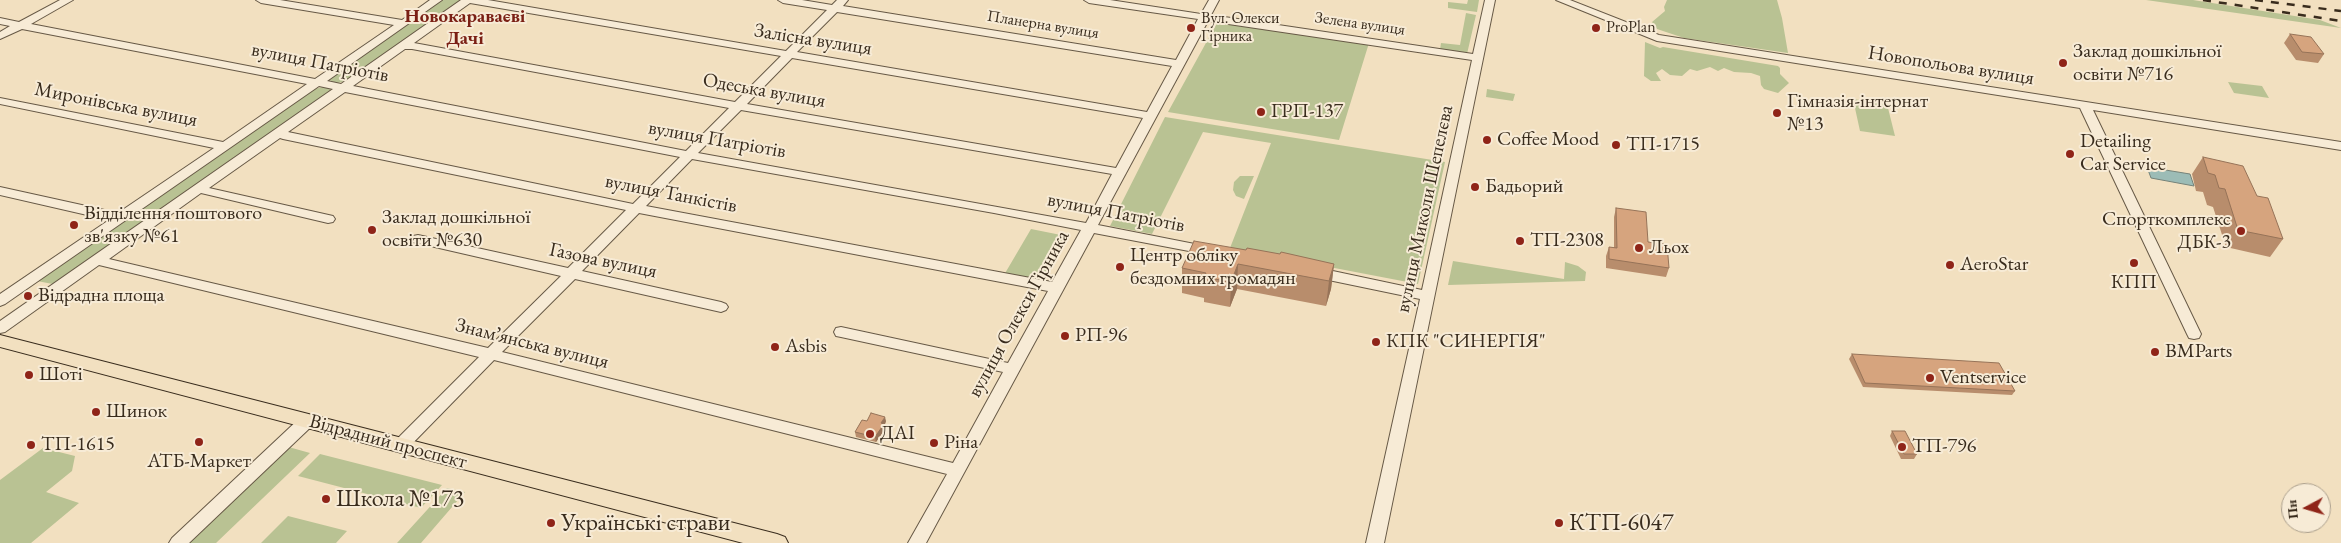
<!DOCTYPE html>
<html>
<head>
<meta charset="utf-8">
<style>
  body { margin:0 }
  #map { position:relative; width:2341px; height:543px; overflow:hidden; background:#f2e0c0; font-family:"EB Garamond",serif }
  canvas { display:block }
  .north { position:absolute; left:2281px; top:483px; width:50px; height:50px; box-sizing:border-box; background:#f7ebd6; border:1px solid #ab9f8c; border-radius:50%; rotate:264deg; font-size:14px; font-weight:700; line-height:20px; text-align:center; color:#392c1d }
  .north::after { content:''; display:block; margin:auto; width:18px; height:22px; background:#8f2418; clip-path:polygon(50% 0,100% 100%,50% 72%,0 100%) }
</style>
</head>
<body>
<div id="map">
<canvas width="2341" height="543"></canvas>
<div class="north">Пн</div>
</div>
<script>
const context = document.querySelector('canvas').getContext('2d');
context.lineJoin = 'round';
function paint(path, color) {
  context.fillStyle = color;
  context.fill(path, 'evenodd');
}
function toPath(rows) {
  const path = new Path2D();
  for (const r of rows) {
    path.moveTo(r[0], r[1]);
    for (let i = 2; i < r.length; i += 2) path.lineTo(r[i], r[i + 1]);
  }
  return path;
}
function trace(path, color, width, dash) {
  context.strokeStyle = color;
  context.lineWidth = width;
  context.lineCap = dash ? 'butt' : 'round';
  context.setLineDash(dash || []);
  context.stroke(path);
}
function write(font, color, halo, rows, align = 'center') {
  context.font = font + ' "EB Garamond",serif';
  context.lineWidth = 4;
  context.setLineDash([]);
  context.textBaseline = 'middle';
  context.strokeStyle = halo;
  context.fillStyle = color;
  for (const [text, x, y, turn = 0] of rows) {
    context.save();
    context.translate(x, y);
    context.rotate((+turn || 0) * Math.PI / 180);
    context.textAlign = isNaN(turn) ? turn : align;
    if (halo) context.strokeText(text, 0, 0);
    context.fillText(text, 0, 0);
    context.restore();
  }
}
paint(toPath([
  [439,0,464,0,346,81,337,83,329,80,329,78],
  [1468,0,1479,0,1477,12,1448,8,1448,2,1467,4],
  [1667,0,1777,0,1782,18,1788,53,1684,38,1657,29,1652,22,1665,11,1664,7],
  [2146,0,2193,0,2320,20,2341,28],
  [1466,13,1476,15,1467,54,1440,50,1441,43,1460,45],
  [1218,21,1369,43,1339,140,1168,112],
  [1645,42,1660,48,1663,47,1778,66,1780,68,1780,74,1789,83,1778,93,1764,89,1761,85,1760,76,1751,73,1734,72,1724,68,1718,71,1710,67,1697,71,1690,69,1682,76,1670,75,1662,69,1656,73,1661,81,1651,81,1644,76],
  [2228,82,2262,86,2269,98,2234,93],
  [323,87,330,88,331,92,58,285,37,281,314,89],
  [1487,89,1515,94,1513,101,1486,97],
  [1853,99,1887,104,1895,136,1860,131],
  [1165,117,1445,162,1418,284,1230,248,1271,143,1203,132,1152,234,1110,226],
  [1240,176,1254,176,1244,199,1236,196,1233,190,1234,182],
  [1031,229,1066,236,1040,282,1004,275],
  [1453,261,1564,279,1565,262,1578,266,1586,272,1585,281,1448,285],
  [285,446,310,453,216,543,181,543],
  [43,448,75,456,72,471,46,492,79,503,31,543,0,543,0,480],
  [320,454,442,485,421,508,298,476],
  [447,488,465,492,421,543,397,543],
  [288,516,347,531,336,543,261,543]
]), '#b9c293');
const water = toPath([
  [2147,167,2190,174,2194,186,2151,178,2147,167]
]);
paint(water, '#9cbcb6');
trace(water, '#748279', 1);
const minor = toPath([
  [60,0,73,0,31,24,315,79,394,25,261,3,256,0,280,0,402,20,430,0,442,0,327,81,341,84,461,0,488,0,786,51,827,10,783,3,778,0,802,0,832,5,837,0,848,0,843,6,1176,60,1198,19,1089,3,1084,0,1110,0,1201,14,1209,0,1219,0,1211,15,1473,54,1485,0,1495,0,1384,543,1366,543,1420,299,1314,277,1307,272,1314,267,1422,290,1472,60,1208,21,1098,225,1210,247,1217,251,1210,255,1094,233,926,543,908,543,947,474,494,360,407,449,401,451,395,449,393,445,395,441,479,357,99,265,5,332,0,333,0,321,333,89,319,86,5,304,0,306,0,294,109,220,0,195,0,187,118,213,214,148,0,104,0,98,223,142,307,84,22,29,0,39,0,32,10,26,0,24,0,18,19,22,60,0],
  [470,3,781,56,735,102,414,43,470,3],
  [837,12,1172,66,1147,112,797,52,837,12],
  [405,49,412,49,729,108,686,151,353,86,405,49],
  [792,58,1143,118,1116,168,747,104,792,58],
  [345,92,680,157,633,204,288,132,345,92],
  [741,110,1112,174,1086,223,698,153,741,110],
  [280,138,283,139,626,210,568,268,418,235,413,236,411,239,413,242,561,276,488,348,109,259,201,193,328,223,333,222,335,219,333,216,209,188,280,138],
  [692,159,994,213,1081,230,1052,282,646,206,692,159],
  [639,213,1048,291,1008,363,841,327,836,328,834,332,836,336,841,337,1003,372,953,463,502,352,575,279,721,312,726,310,728,307,726,304,721,302,582,271,639,213],
  [1556,0,1570,0,1659,35,2341,142,2341,150,2093,110,2201,334,2199,338,2194,339,2189,338,2187,334,2080,108,1657,41,1556,0],
  [307,415,313,417,315,421,313,425,189,543,169,543,172,538,301,417,307,415]
]);
const major = toPath([
  [0,335,777,534,785,537,788,543,743,543,0,347,0,335]
]);
trace(minor, '#675946', 2);
trace(major, '#392c1d', 2);
paint(minor, '#f7ebd6');
paint(major, '#f2e0c0');
trace(toPath([
  [2203,0,2341,21],
  [2255,0,2341,11]
]), '#392c1d', 2.5, [8, 8]);
paint(toPath([
  [2290,34,2324,54,2318,63,2296,60,2284,43],
  [2203,157,2257,196,2283,239,2270,257,2226,247,2213,207,2207,205,2203,192,2196,191,2192,174],
  [1616,208,1648,242,1669,268,1666,277,1606,268,1606,256,1609,247,1614,248,1614,217],
  [1246,250,1334,264,1331,289,1326,306,1237,289,1230,307,1204,302,1204,298,1182,293,1182,268],
  [1852,354,2015,391,2012,395,1863,387,1849,359],
  [867,421,886,421,885,424,885,429,876,442,856,437,855,432],
  [1892,431,1917,454,1914,459,1901,459,1890,436]
]), '#b88d6c');
paint(toPath([
  [1238,264,1237,289,1230,307,1231,282],
  [1334,264,1331,289,1326,306,1329,281],
  [885,417,886,421,885,424,885,429,876,442,875,437,881,423]
]), '#967358');
const building = toPath([
  [2290,34,2311,37,2324,54,2302,52,2290,34],
  [2203,157,2243,166,2257,196,2268,198,2283,239,2238,230,2225,189,2219,188,2215,175,2208,173,2203,157],
  [1616,208,1646,212,1648,242,1667,244,1669,268,1609,259,1609,247,1617,248,1616,208],
  [1194,241,1246,250,1247,248,1280,254,1281,252,1334,264,1329,281,1238,264,1231,282,1204,277,1206,273,1182,268,1194,241],
  [1852,354,1999,363,2015,391,1865,383,1852,354],
  [871,413,885,417,881,423,884,424,875,437,855,432,862,420,867,421,871,413],
  [1892,431,1905,431,1917,454,1904,454,1892,431]
]);
paint(building, '#d6a47e');
trace(building, '#967358', 1);
for (const [x, y, r, color] of [
  [1191,28,5,"#8f2418"],
  [1596,28,5,"#8f2418"],
  [2063,63,5,"#8f2418"],
  [1261,112,5,"#8f2418"],
  [1777,113,5,"#8f2418"],
  [1487,140,5,"#8f2418"],
  [1616,145,5,"#8f2418"],
  [2070,154,5,"#8f2418"],
  [1475,187,5,"#8f2418"],
  [74,225,5,"#8f2418"],
  [372,230,5,"#8f2418"],
  [2241,231,5,"#8f2418"],
  [1520,241,5,"#8f2418"],
  [1639,248,5,"#8f2418"],
  [2134,263,5,"#8f2418"],
  [1950,265,5,"#8f2418"],
  [1120,267,5,"#8f2418"],
  [28,296,5,"#8f2418"],
  [1065,336,5,"#8f2418"],
  [1376,342,5,"#8f2418"],
  [775,347,5,"#8f2418"],
  [2155,352,5,"#8f2418"],
  [29,375,5,"#8f2418"],
  [1930,378,5,"#8f2418"],
  [96,412,5,"#8f2418"],
  [870,434,5,"#8f2418"],
  [199,442,5,"#8f2418"],
  [934,443,5,"#8f2418"],
  [31,445,5,"#8f2418"],
  [1902,447,5,"#8f2418"],
  [326,499,5,"#8f2418"],
  [551,523,5,"#8f2418"],
  [1559,523,5,"#8f2418"]
]) {
  const dot = new Path2D();
  dot.arc(x, y, r, 0, 2 * Math.PI);
  context.fillStyle = color;
  context.fill(dot);
  trace(dot, '#f7ebd6', 2);
}
write('16px', '#392c1d', '#f7ebd6', [
  ["Вул. Олекси",1201,19],
  ["Гірника",1201,37],
  ["ProPlan",1606,28]
], 'left');
write('16px', '#392c1d', '#f7ebd6', [
  ["Зелена вулиця",1360,24,8],
  ["Планерна вулиця",1043,25,9]
]);
write('bold 19px', '#7a1f14', '#f7ebd6', [
  ["Новокараваєві",465,17],
  ["Дачі",465,39]
]);
write('20px', '#392c1d', '#f7ebd6', [
  ["Залісна вулиця",813,40,9],
  ["вулиця Патріотів",320,63,11],
  ["Новопольова вулиця",1951,66,9],
  ["Одеська вулиця",764,91,10],
  ["Миронівська вулиця",116,105,11],
  ["вулиця Патріотів",717,140,10],
  ["вулиця Танкістів",671,194,11],
  ["вулиця Миколи Шепелєва",1425,209,-78],
  ["вулиця Патріотів",1116,213,11],
  ["Газова вулиця",603,261,12],
  ["вулиця Олекси Гірника",1019,314,-61],
  ["Знамʼянська вулиця",532,344,14],
  ["Відрадний проспект",388,442,15]
]);
write('20px', '#392c1d', '#f7ebd6', [
  ["Заклад дошкільної",2073,52],
  ["освіти №716",2073,75],
  ["Гімназія-інтернат",1787,102],
  ["№13",1787,125],
  ["ГРП-137",1271,112],
  ["Coffee Mood",1497,140],
  ["Detailing",2080,142],
  ["Car Service",2080,165],
  ["ТП-1715",1626,145],
  ["Бадьорий",1485,187],
  ["Відділення поштового",84,214],
  ["зв'язку №61",84,237],
  ["Заклад дошкільної",382,218],
  ["освіти №630",382,241],
  ["Спорткомплекс",2231,220,"right"],
  ["ДБК-3",2231,243,"right"],
  ["ТП-2308",1530,241],
  ["Льох",1649,248],
  ["Центр обліку",1130,256],
  ["бездомних громадян",1130,279],
  ["AeroStar",1960,265],
  ["КПП",2134,283,"center"],
  ["Відрадна площа",38,296],
  ["РП-96",1075,336],
  ["КПК \"СИНЕРГІЯ\"",1386,342],
  ["Asbis",785,347],
  ["BMParts",2165,352],
  ["Шоті",39,375],
  ["Ventservice",1940,378],
  ["Шинок",106,412],
  ["ДАІ",880,434],
  ["Ріна",944,443],
  ["ТП-1615",41,445],
  ["ТП-796",1912,447],
  ["АТБ-Маркет",199,462,"center"]
], 'left');
write('24px', '#392c1d', '#f7ebd6', [
  ["Школа №173",336,499],
  ["Українські страви",561,523],
  ["КТП-6047",1569,523]
], 'left');
</script>
</body>
</html>
